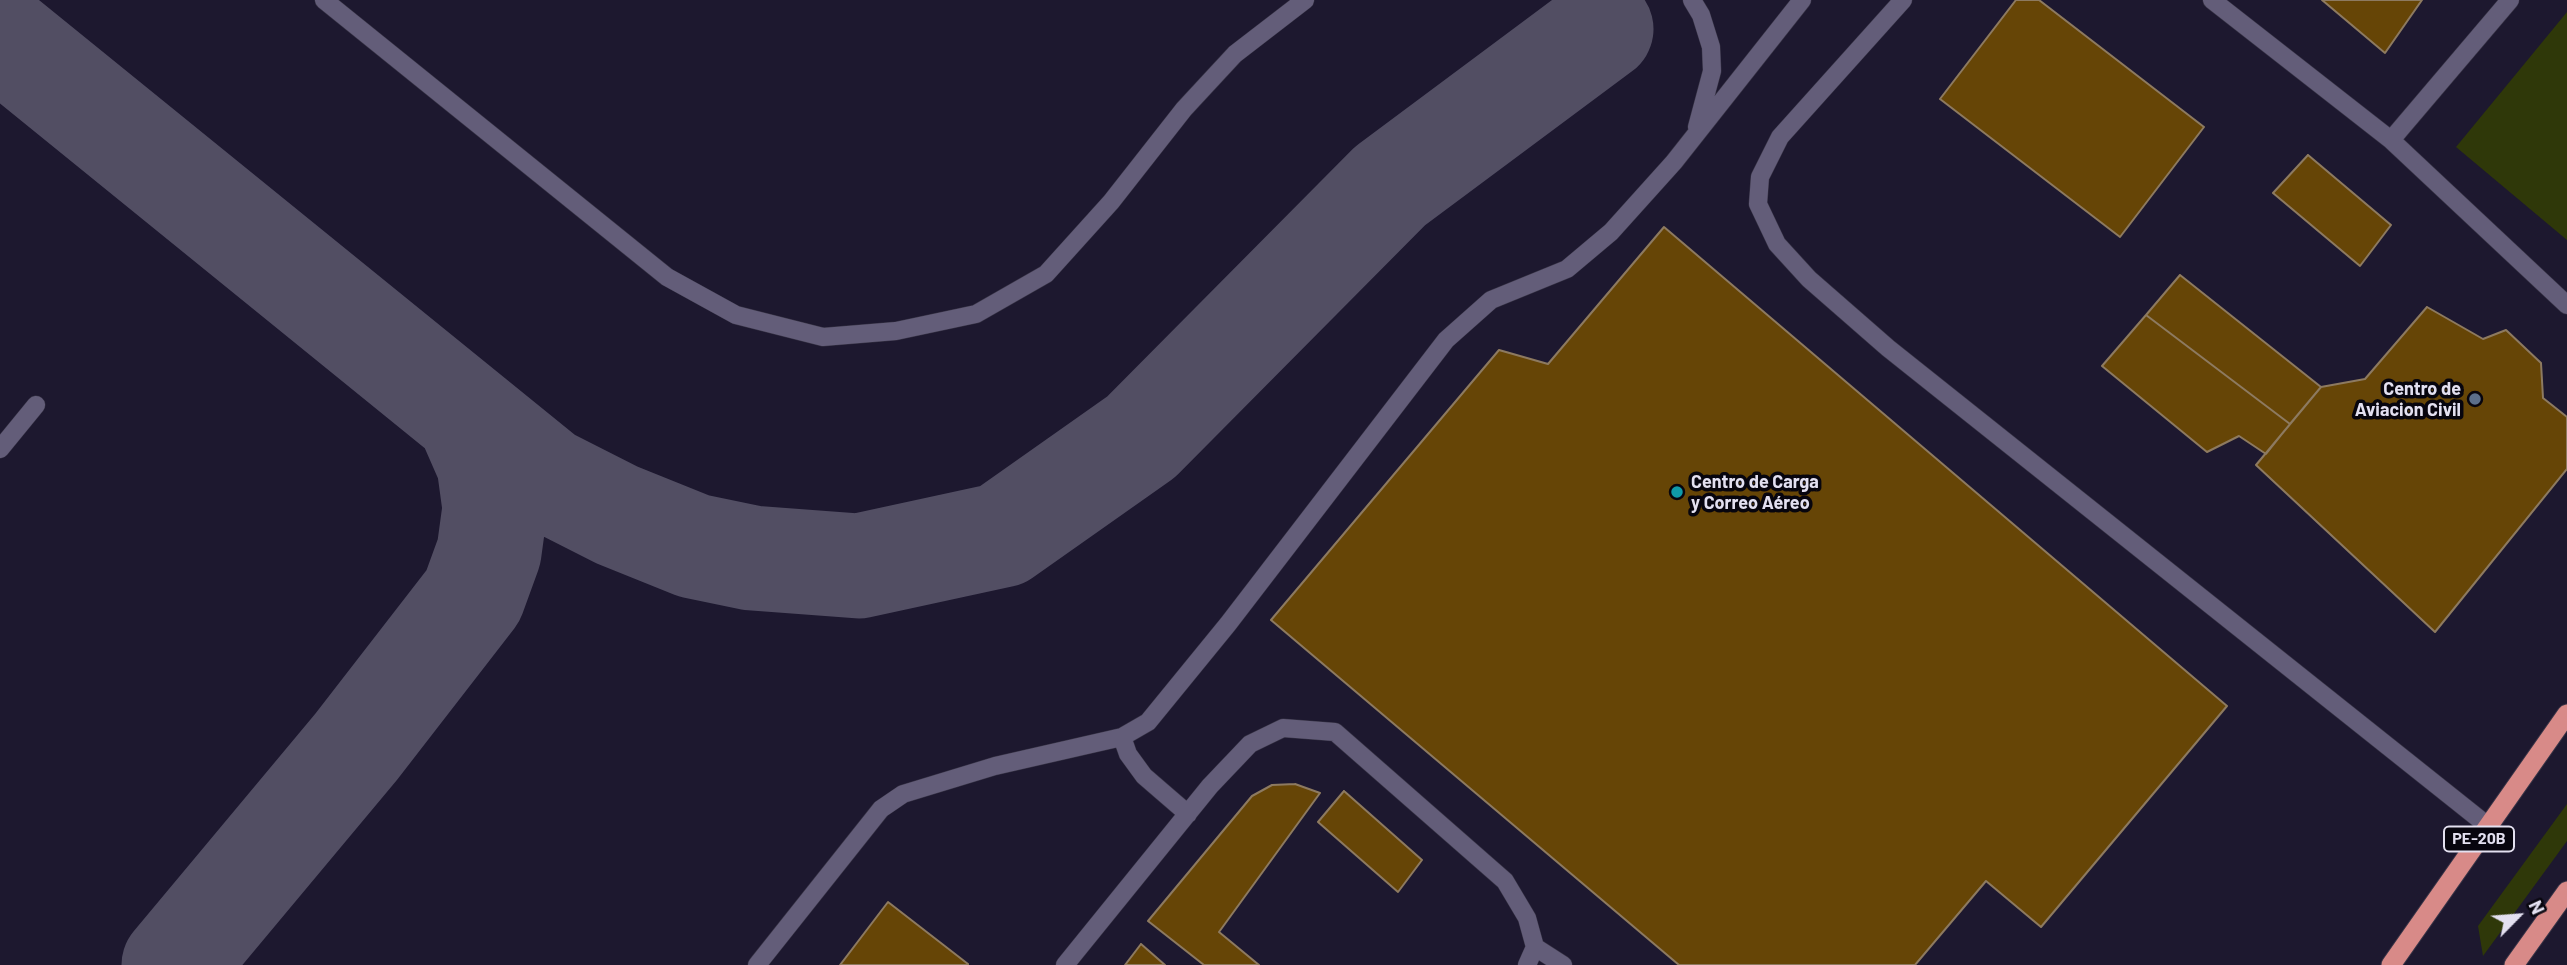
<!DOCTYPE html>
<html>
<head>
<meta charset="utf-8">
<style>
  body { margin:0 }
  #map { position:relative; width:2567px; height:965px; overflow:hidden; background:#1d182f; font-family:Barlow,sans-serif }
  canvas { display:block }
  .north { position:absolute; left:2483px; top:881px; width:70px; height:70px; -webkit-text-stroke:5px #07050e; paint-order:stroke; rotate:65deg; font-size:19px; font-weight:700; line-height:28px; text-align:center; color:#e3e0f0 }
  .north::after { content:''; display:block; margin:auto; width:24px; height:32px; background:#e3e0f0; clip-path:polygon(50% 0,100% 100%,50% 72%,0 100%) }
</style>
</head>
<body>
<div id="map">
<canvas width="2567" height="965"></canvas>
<div class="north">N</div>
</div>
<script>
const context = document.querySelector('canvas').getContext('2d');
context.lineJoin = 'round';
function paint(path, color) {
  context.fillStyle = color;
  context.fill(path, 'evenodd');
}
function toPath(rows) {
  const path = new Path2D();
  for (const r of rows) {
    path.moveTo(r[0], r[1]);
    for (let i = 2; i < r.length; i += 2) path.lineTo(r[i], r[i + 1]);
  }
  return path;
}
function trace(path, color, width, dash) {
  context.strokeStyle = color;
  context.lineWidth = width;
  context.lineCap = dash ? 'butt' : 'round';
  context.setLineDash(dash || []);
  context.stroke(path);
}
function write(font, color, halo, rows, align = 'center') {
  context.font = font + ' Barlow,sans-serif';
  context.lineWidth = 7;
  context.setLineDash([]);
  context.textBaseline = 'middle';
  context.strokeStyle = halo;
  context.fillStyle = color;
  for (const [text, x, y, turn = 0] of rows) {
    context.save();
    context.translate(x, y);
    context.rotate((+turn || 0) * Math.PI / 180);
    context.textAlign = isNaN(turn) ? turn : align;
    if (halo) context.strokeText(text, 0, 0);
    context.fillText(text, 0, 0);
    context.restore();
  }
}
paint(toPath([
  [2567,12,2567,240,2456,147],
  [2567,804,2567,841,2483,956,2478,926]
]), '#2f3809');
trace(toPath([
  [0,36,546,479,617,515,694,546,752,558,859,566,1002,535,1141,437,1390,186,1601,29],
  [174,965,356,747,473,596,489,552,495,508,489,464,468,416]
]), '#524e63', 105);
const building = toPath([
  [2016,0,2039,0,2204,127,2120,237,1940,99,2016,0],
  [2322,0,2422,0,2385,53,2322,0],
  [2308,155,2391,225,2360,266,2273,193,2308,155],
  [1664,227,2227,706,2041,927,1986,881,1915,965,1679,965,1271,620,1499,350,1548,364,1664,227],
  [2180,275,2321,387,2290,424,2146,315,2180,275],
  [2427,307,2483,339,2506,330,2541,363,2543,398,2567,417,2567,469,2435,632,2256,465,2321,387,2365,379,2427,307],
  [2146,315,2290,424,2266,454,2239,436,2207,452,2102,366,2146,315],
  [1295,784,1320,793,1219,932,1259,965,1204,965,1148,921,1252,796,1272,785,1295,784],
  [1344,791,1422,860,1398,892,1318,822,1344,791],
  [888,902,968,964,968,965,840,965,888,902],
  [1141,944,1165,965,1125,965,1141,944]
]);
paint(building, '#664506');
trace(building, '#8d7a60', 2);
const service = toPath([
  [324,0,667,277,736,315,823,337,896,331,976,314,1046,274,1111,202,1184,109,1235,54,1305,0],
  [1692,0,1701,15,1711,47,1712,71,1697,127],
  [1903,0,1780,137,1760,177,1758,204,1777,244,1809,279,1888,348,2488,826],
  [2212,0,2391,140,2567,305],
  [2391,140,2510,0],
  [0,449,36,405],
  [1122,737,1128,754,1144,776,1188,814],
  [1535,947,1563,965],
  [757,965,881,809,903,794,995,766,1122,737,1148,722,1228,624,1446,340,1491,300,1567,269,1611,232,1674,162,1802,0],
  [1065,965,1210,786,1250,744,1283,728,1335,732,1505,881,1527,918,1535,947,1527,965]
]);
const trunk = toPath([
  [2391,965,2567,714],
  [2514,965,2567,891]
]);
trace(service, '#383446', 19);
trace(trunk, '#383446', 21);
trace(service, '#635d79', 18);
trace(trunk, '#d88a88', 19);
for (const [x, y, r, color] of [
  [2475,399,7,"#5c6f8a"],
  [1677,492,7,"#0f9aa8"]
]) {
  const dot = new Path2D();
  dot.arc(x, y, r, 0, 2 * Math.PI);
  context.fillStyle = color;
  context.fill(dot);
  trace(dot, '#07050e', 2.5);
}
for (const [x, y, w] of [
  [2479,839,70]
]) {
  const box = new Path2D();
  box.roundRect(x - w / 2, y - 12.5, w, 25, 5);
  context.fillStyle = '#07050e';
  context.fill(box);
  trace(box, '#e3e0f0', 2);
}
write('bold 16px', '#e3e0f0', null, [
  ["PE-20B",2479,839]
]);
write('bold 18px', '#e3e0f0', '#07050e', [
  ["Centro de",2461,389],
  ["Aviacion Civil",2461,410],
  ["Centro de Carga",1691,482,"left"],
  ["y Correo Aéreo",1691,503,"left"]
], 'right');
</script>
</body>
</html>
